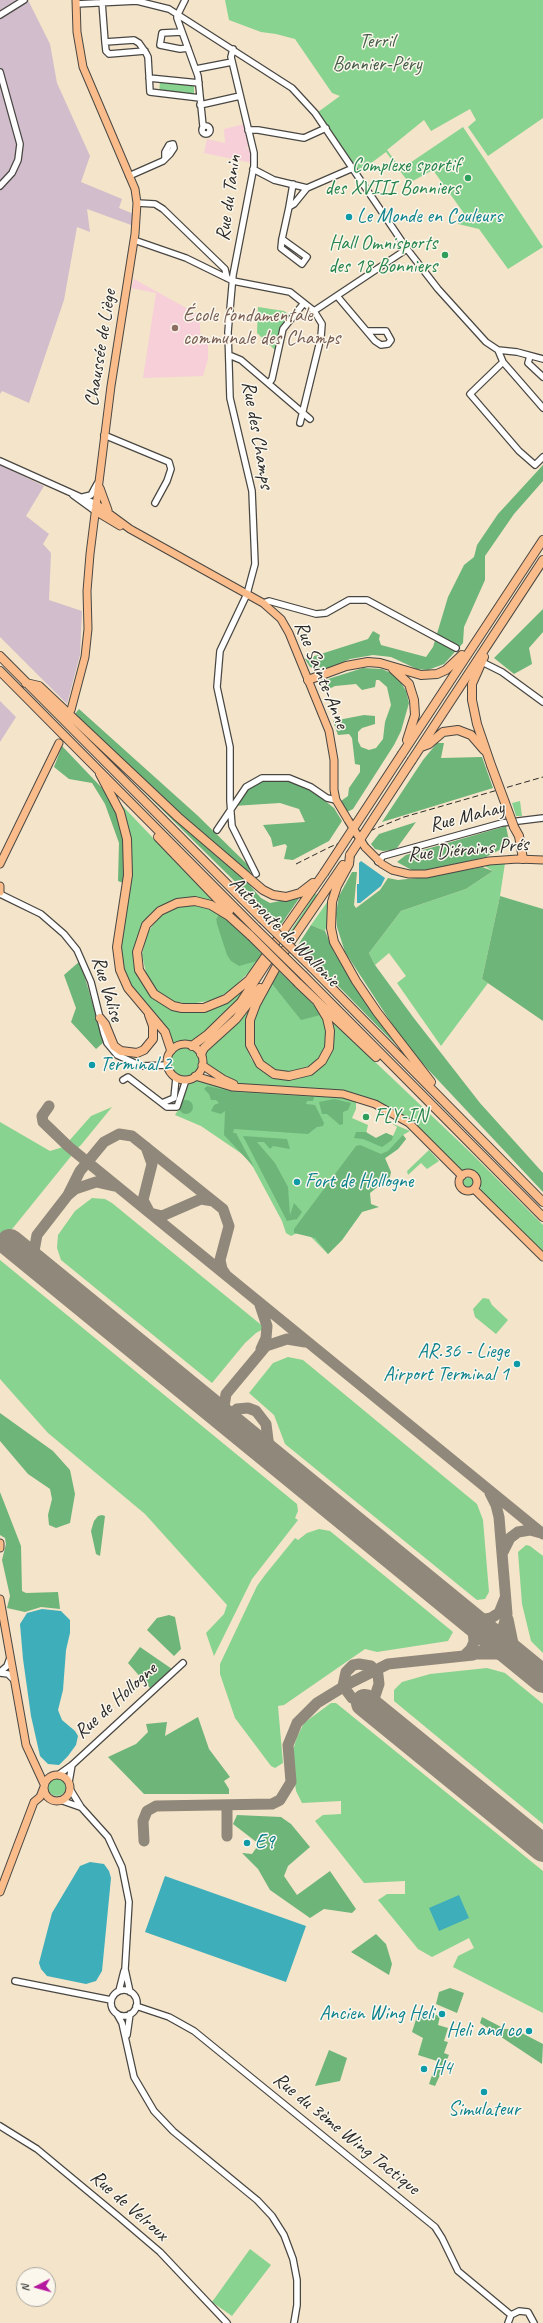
<!DOCTYPE html>
<html>
<head>
<meta charset="utf-8">
<style>
  body { margin:0 }
  #map { position:relative; width:543px; height:2323px; overflow:hidden; background:#f4e4c9; font-family:Caveat,sans-serif }
  canvas { display:block }
  .north { position:absolute; left:16px; top:2267px; width:40px; height:40px; box-sizing:border-box; background:#fbf7ec; border:1px solid #a8a59f; border-radius:50%; rotate:264deg; font-size:11px; font-weight:700; line-height:16px; text-align:center; color:#2b2b2b }
  .north::after { content:''; display:block; margin:auto; width:14px; height:18px; background:#b5179e; clip-path:polygon(50% 0,100% 100%,50% 72%,0 100%) }
</style>
</head>
<body>
<div id="map">
<canvas width="543" height="2323"></canvas>
<div class="north">N</div>
</div>
<script>
const context = document.querySelector('canvas').getContext('2d');
context.lineJoin = 'round';
function paint(path, color) {
  context.fillStyle = color;
  context.fill(path, 'evenodd');
}
function toPath(rows) {
  const path = new Path2D();
  for (const r of rows) {
    if (r.length === 3) {
      path.moveTo(r[0] + r[2], r[1]);
      path.arc(r[0], r[1], r[2], 0, 2 * Math.PI);
      continue;
    }
    path.moveTo(r[0], r[1]);
    for (let i = 2; i < r.length; i += 2) path.lineTo(r[i], r[i + 1]);
  }
  return path;
}
function trace(path, color, width, dash) {
  context.strokeStyle = color;
  context.lineWidth = width;
  context.lineCap = dash ? 'butt' : 'round';
  context.setLineDash(dash || []);
  context.stroke(path);
}
function write(font, color, halo, rows, align = 'center') {
  context.font = font + ' Caveat,sans-serif';
  context.lineWidth = 3;
  context.setLineDash([]);
  context.textBaseline = 'middle';
  context.strokeStyle = halo;
  context.fillStyle = color;
  for (const [text, x, y, turn = 0] of rows) {
    context.save();
    context.translate(x, y);
    context.rotate((+turn || 0) * Math.PI / 180);
    context.textAlign = isNaN(turn) ? turn : align;
    if (halo) context.strokeText(text, 0, 0);
    context.fillText(text, 0, 0);
    context.restore();
  }
}
paint(toPath([
  [244,124,250,147,244,148,251,150,252,163,204,153,207,139,225,143,224,129],
  [134,279,199,315,201,341,208,342,208,359,203,376,143,378,156,293,131,288]
]), '#f6cfd9');
paint(toPath([
  [0,0,28,0,50,44,57,83,90,156,81,182,122,199,119,208,134,214,134,226,87,209,90,232,77,227,64,300,29,403,2,391,0,394],
  [0,465,44,486,26,516,49,534,43,544,51,553,49,600,82,611,80,655,67,704,0,637],
  [0,701,16,717,0,742]
]), '#d1bdcb');
paint(toPath([
  [225,0,543,0,543,118,488,156,468,127,476,120,470,109,431,131,424,120,387,150,382,143,401,169,463,127,543,247,508,269,479,229,458,224,463,212,433,170,409,183,386,152,359,172,318,112,340,96,332,93,295,39,276,34,261,32,229,20],
  [160,81,194,84,194,97,159,93],
  [258,307,284,311,290,315,281,328,275,350,257,333],
  [114,797,215,903,198,898,174,900,142,927,135,948,140,978,144,987,152,996,192,1012,247,986,249,988,216,1024,191,1043,179,1042,173,1045,165,1025,129,986,119,960,130,875],
  [520,801,522,816,516,816,512,803],
  [505,863,500,896,482,979,488,983,441,1046,397,983,406,976,389,953,375,965,369,953,401,911,466,889,493,871,483,865],
  [315,894,318,895,290,936,288,935],
  [330,898,327,924,325,931,311,925],
  [194,905,212,909,219,914,216,919,221,933,257,961,262,954,254,967,231,990,214,1000,190,1004,172,1001,156,990,147,977,142,955,147,933,161,915,176,907],
  [272,984,301,1019,321,1015,323,1019,327,1034,325,1048,318,1061,306,1069,291,1073,277,1071,265,1063,253,1045,252,1025,260,1003],
  [244,1011,248,1013,245,1026,245,1043,251,1059,263,1072,281,1079,298,1079,313,1073,333,1048,334,1030,332,1021,471,1153,543,1225,543,1253,481,1192,479,1178,475,1173,462,1170,455,1165,419,1129,374,1101,243,1084,227,1079,206,1065,205,1051],
  [185,1063,15],
  [197,1079,219,1085,341,1097,356,1100,356,1109,352,1118,368,1125,366,1134,376,1138,386,1133,393,1136,397,1127,391,1123,410,1131,403,1135,406,1139,398,1149,380,1162,362,1212,342,1240,328,1254,310,1236,297,1233,291,1236,286,1233,282,1221,253,1167,245,1156,201,1126,175,1115,180,1107,189,1084],
  [112,1107,81,1145,77,1149,69,1141,91,1116],
  [0,1122,50,1151,63,1147,72,1155,0,1244],
  [429,1150,439,1161,427,1169,421,1163,408,1175,407,1171],
  [468,1183,5.5],
  [92,1198,105,1199,112,1203,265,1328,256,1333,245,1343,212,1383,61,1260,57,1248,58,1235,75,1211],
  [0,1260,297,1504,298,1511,295,1518,298,1520,252,1579,214,1656,206,1633,224,1614,227,1605,145,1514,48,1433,0,1379],
  [483,1298,489,1299,492,1305,508,1320,496,1334,475,1317,473,1309],
  [288,1357,303,1360,477,1504,483,1520,489,1592,485,1599,477,1600,472,1596,285,1444,274,1415,249,1393,273,1363],
  [319,1529,330,1531,453,1632,448,1641,377,1652,365,1649,284,1705,278,1706,283,1763,275,1768,271,1766,235,1718,220,1674,220,1664,257,1586,265,1575,295,1538,298,1540,307,1533],
  [526,1545,530,1546,543,1556,543,1653,531,1641,522,1604,518,1552],
  [487,1668,505,1673,543,1704,543,1824,394,1701,394,1690,402,1682,430,1674],
  [331,1703,336,1703,543,1871,543,2013,453,1967,458,1956,474,1948,469,1938,432,1957,418,1949,378,1900,387,1894,405,1894,405,1881,364,1883,315,1821,323,1815,341,1814,341,1801,302,1803,296,1791,293,1768,293,1750,297,1737,304,1723],
  [57,1787,9],
  [250,2249,271,2265,232,2316,212,2302]
]), '#88d390');
paint(toPath([
  [543,465,543,481,514,514,485,556,485,580,464,627,463,643,444,664,428,670,417,669,391,657,373,655,350,659,328,668,316,669,310,667,305,659,368,639,373,631,380,635,379,639,381,645,426,657,433,647,448,597,464,565,474,557,477,545,498,514],
  [543,609,543,632,529,648,532,664,514,674,494,658],
  [363,668,382,669,391,673,400,681,406,691,409,703,401,731,394,745,353,809,347,812,341,801,348,796,349,788,360,772,360,765,355,764,352,738,349,734,338,735,333,721,364,715,375,716,375,724,362,728,358,732,358,741,361,747,369,750,376,748,383,739,385,722,391,705,387,687,379,680,376,680,375,687,362,690,356,684,335,686,325,691,323,685,328,679],
  [79,709,197,815,248,865,251,875,163,798,74,715],
  [437,743,444,743,441,758,482,757,493,788,382,822,423,760],
  [62,746,103,789,116,812,123,837,125,864,123,883,118,881,119,843,105,804,92,783,69,779,54,767],
  [262,779,288,779,309,788,334,808,342,821,329,841,293,860,284,859,287,846,285,844,273,847,271,838,263,825,305,822,299,809,280,803,233,806,246,788],
  [135,783,247,882,261,898,270,903,300,897,280,926],
  [416,822,397,848,392,850,383,851,375,849,371,844,379,834],
  [506,826,509,841,505,847,486,857,417,873,397,862,406,855],
  [482,867,493,871,466,889,401,911,369,953,375,965,413,1017,480,1103,543,1173,543,1192,407,1047,345,952,337,927,336,913,339,896,352,872,357,872,354,905,356,908,380,890,388,878,398,880,426,877],
  [500,896,543,909,543,1021,482,979],
  [219,914,230,920,262,954,257,961,239,966,231,961,227,955,217,924,216,919],
  [311,925,325,931,334,952,353,983,401,1050,298,945],
  [80,961,104,1042,96,1049,71,1022,76,1008,64,975],
  [279,971,314,1005,321,1015,301,1020,272,984],
  [207,1086,235,1092,314,1097,313,1101,307,1101,306,1104,315,1105,324,1123,323,1126,317,1127,308,1134,234,1129,233,1133,236,1133,254,1167,224,1135,225,1111,221,1114,211,1111,214,1105,219,1103,216,1100,211,1100,209,1094,204,1089],
  [334,1099,351,1103,348,1110,343,1112,343,1124,340,1125,327,1114,322,1114,319,1102],
  [186,1107,7],
  [356,1132,366,1132,376,1138,386,1133,393,1136,392,1140,382,1147,363,1139,354,1138],
  [403,1135,406,1139,398,1149,385,1158,391,1172,390,1177,370,1193,371,1204,379,1207,362,1212,342,1240,328,1254,315,1238,294,1233,294,1229,356,1146,360,1145,381,1154,388,1151],
  [243,1136,287,1139,290,1149,273,1146,270,1149,264,1142,257,1142,275,1163,288,1187,290,1215,294,1203,302,1212,297,1219,287,1221],
  [0,1413,53,1451,70,1470,75,1494,70,1523,56,1528,49,1525,48,1515,52,1499,50,1489,28,1474,0,1441],
  [0,1492,21,1546,22,1591,26,1593,58,1592,60,1609,41,1607,25,1612,7,1608,10,1596,2,1560,6,1544,5,1538,0,1535],
  [102,1515,105,1516,100,1556,96,1554,91,1531,94,1521,98,1516],
  [169,1615,175,1617,181,1649,174,1656,147,1630,157,1618],
  [140,1647,172,1669,150,1688,128,1663],
  [198,1717,209,1749,230,1777,224,1781,229,1789,229,1794,144,1794,108,1757,136,1744,148,1732,146,1724,167,1722,165,1736],
  [237,1815,281,1817,291,1824,310,1847,288,1866,284,1876,297,1895,330,1871,356,1909,352,1913,324,1909,310,1918,270,1890,258,1869,242,1853,252,1854,259,1844,233,1824],
  [376,1934,386,1944,392,1964,389,1975,351,1952],
  [450,1988,464,1993,457,2013,436,2004,439,1992],
  [419,2010,440,2016,438,2025,448,2028,444,2041,448,2042,444,2053,449,2055,435,2086,429,2084,437,2061,418,2055,423,2038,412,2032],
  [482,2017,505,2029,514,2029,543,2044,542,2064,480,2023],
  [329,2050,347,2058,340,2081,315,2086]
]), '#6eb57a');
paint(toPath([
  [361,861,385,878,381,886,360,903,357,903,357,884,359,884,359,863],
  [42,1609,61,1611,70,1620,70,1633,66,1650,63,1690,58,1710,62,1720,75,1731,78,1736,76,1745,68,1756,59,1765,48,1764,40,1756,31,1716,23,1659,20,1624,27,1613],
  [90,1862,104,1864,109,1871,111,1878,102,1971,96,1981,86,1984,47,1976,41,1969,39,1963,52,1913,80,1866],
  [165,1876,306,1926,286,1982,145,1932],
  [459,1895,469,1918,439,1931,429,1908]
]), '#3faebb');
trace(toPath([
  [49,1106,42,1116,43,1122,69,1147,543,1534],
  [146,1147,152,1164,143,1200,150,1213,162,1216,201,1199,213,1201],
  [68,1195,80,1171,104,1142,119,1134,132,1136,223,1209,229,1226,220,1260,222,1269,226,1275],
  [73,1295,39,1264,34,1251,37,1235,68,1195,75,1189,96,1182,114,1186],
  [260,1305,267,1326,266,1338,261,1349],
  [225,1423,228,1416,237,1409,248,1408,256,1411,266,1424,269,1448,279,1463],
  [252,1449,261,1456,277,1461],
  [262,1449,228,1419,224,1407,226,1394,266,1346,287,1339,305,1342],
  [503,1552,510,1538,518,1532,530,1530,541,1533],
  [468,1618,480,1620,491,1618,499,1613,505,1598],
  [508,1619,514,1648,534,1672],
  [479,1654,499,1654,521,1661],
  [464,1656,471,1649,474,1642,473,1628,468,1618],
  [373,1700,377,1710,387,1720],
  [365,1702,352,1698,343,1686,346,1672,353,1665,359,1664,371,1666,378,1675,379,1684,374,1699,375,1706],
  [227,1805,227,1836],
  [144,1841,143,1821,147,1811,156,1806,272,1804,280,1800,291,1782,288,1745,297,1723,317,1703,348,1684,388,1664,473,1655,491,1646,501,1634,507,1614,499,1517,496,1505,490,1493]
]), '#90887a', 11);
trace(toPath([
  [10,1243,543,1679],
  [365,1703,543,1848]
]), '#90887a', 28);
const minor = toPath([
  [102,2,105,42],
  [76,4,137,1,169,9,292,88,315,113,407,249,438,289,486,342,498,350,517,352,543,359],
  [177,14,177,18,198,76,203,126],
  [178,14,185,0],
  [0,15,24,0],
  [182,32,162,33,160,45,180,49,188,48],
  [233,49,231,57,254,153,254,166,233,275,228,332,230,398,252,491,255,564,247,594,220,651,217,687,230,747,230,801,232,826,256,874],
  [145,51,109,54,106,51,105,42,134,40,139,43,146,53,148,57,150,92,200,98],
  [196,69,232,62],
  [0,72,20,144,18,160,12,173,0,186],
  [149,78,199,83],
  [200,105,240,96],
  [206,130,4],
  [248,130,258,130,304,138,326,128],
  [253,169,274,180,307,188,353,168],
  [129,176,163,161,170,154,174,148,173,144,169,145,165,152,165,157],
  [137,203,155,204,163,209,225,269,227,278],
  [289,207,293,184],
  [282,239,307,257,302,264,281,248,282,239,289,207,294,204,307,188],
  [134,240,186,258,233,281,290,292,314,311,322,324,321,337,300,423],
  [337,296,375,341,381,345,388,344,391,340,386,331,368,331],
  [314,311,407,249],
  [498,350,503,362,543,408],
  [229,355,241,360,310,419],
  [530,356,528,363,543,377],
  [503,362,470,394,519,451,535,465,543,457],
  [269,383,272,379,283,329,304,303],
  [104,435,169,462,171,469,167,481,155,503],
  [0,461,96,504],
  [73,495,95,511],
  [83,497,91,495,97,484],
  [263,603,269,601,316,614,326,613,349,600,367,600,456,648],
  [484,663,502,672,543,702],
  [217,830,246,787,262,778,289,778,311,787,327,798,336,800],
  [378,862,383,856,502,823,543,818],
  [0,894,41,914,64,934,77,950,91,982,104,1034,107,1043,117,1055,141,1066,167,1065],
  [123,1080,128,1077,167,1107,177,1107,186,1080],
  [162,1103,174,1098,176,1078],
  [0,1672,7,1666,10,1658],
  [0,1673,8,1674,14,1680],
  [58,1775,72,1765,183,1663],
  [69,1782,72,1765],
  [70,1789,81,1807,108,1837,122,1867,129,1902,125,1969,130,1992],
  [60,1800,80,1807],
  [15,1981,111,2000],
  [124,2003,13],
  [119,1991,124,1971],
  [136,2006,169,2017,194,2031,435,2227,442,2238,458,2271,511,2315],
  [117,2014,122,2023,134,2077,154,2111,173,2131,257,2200,272,2216,284,2235,293,2259,297,2280,297,2305,294,2323],
  [127,2035,130,2014],
  [0,2126,37,2149,119,2217,160,2252,227,2323],
  [508,2323,511,2315,519,2311,528,2312,534,2323]
]);
const major = toPath([
  [100,488,108,510],
  [96,504,130,529,263,603,281,619,289,633,329,731,334,760,334,790,336,800,348,820],
  [95,511,120,526],
  [71,710,85,657,88,629,87,591,90,554,111,386,135,234,137,203,135,189,83,67,77,32,76,0],
  [365,847,382,864,392,870,409,874,426,874,489,861,518,859,543,860],
  [0,864,59,743],
  [0,886,0,892],
  [185,1062,18],
  [202,1065,223,1079,234,1084],
  [195,1076,232,1087,343,1094,375,1104,409,1123,462,1176],
  [468,1182,9],
  [474,1189,543,1257],
  [0,1543,0,1548],
  [0,1599,26,1745,44,1784],
  [57,1788,13],
  [0,1892,34,1802,40,1797,44,1787]
]);
const highway = toPath([
  [0,656,262,919],
  [484,657,472,684,472,700,477,724,491,765],
  [393,669,409,684,414,700,415,715,407,740],
  [0,671,256,929],
  [308,680,346,666,368,662,380,663,421,675,437,674,446,670,462,655],
  [26,683,39,686,178,817,263,890,273,895,286,897,300,893,313,883],
  [421,747,429,744,443,732,458,730,471,735,484,750],
  [402,754,543,540],
  [412,760,543,560],
  [100,774,120,812,127,839,128,875,117,947,120,970,128,988,165,1032,171,1050],
  [514,827,519,836,523,859],
  [158,837,229,911],
  [350,855,349,864,337,886,332,902,331,928,334,942,356,981,377,1012,431,1082],
  [251,936,229,916,211,905,195,901,177,903,160,911,146,925,137,952,139,970,154,994,173,1006,182,1008,204,1008,226,999,249,980,324,873],
  [286,949,256,1004,250,1020,250,1045,260,1064,274,1074,289,1076,310,1071,322,1061,329,1048,330,1031,327,1018,318,1003],
  [285,950,343,865],
  [312,968,543,1202],
  [304,976,543,1217],
  [298,983,376,1057],
  [100,1018,105,1024,114,1046,121,1051,137,1053,144,1050,153,1039,153,1026,149,1015],
  [192,1046,207,1035,241,1002,271,956],
  [201,1054,204,1048,236,1019,260,988]
]);
trace(minor, '#494743', 8);
trace(major, '#494743', 9);
trace(highway, '#494743', 10);
trace(minor, '#fff', 5.5);
trace(major, '#f9bc8a', 7);
trace(highway, '#f9bc8a', 8);
trace(toPath([
  [296,864,330,847,404,817,543,777]
]), '#2b2b2b', 1, [6, 3]);
const majorBridge = toPath([
  [348,820,365,847]
]);
const highwayBridge = toPath([
  [491,765,514,827],
  [350,855,412,760],
  [324,873,402,754],
  [262,919,312,968],
  [256,929,304,976],
  [251,936,298,983]
]);
trace(majorBridge, '#494743', 9, []);
trace(highwayBridge, '#494743', 10, []);
trace(majorBridge, '#f9bc8a', 7);
trace(highwayBridge, '#f9bc8a', 8);
for (const [x, y, r, color] of [
  [468,178,4,"#2e9e5b"],
  [349,217,4,"#0f9aa8"],
  [445,255,4,"#2e9e5b"],
  [175,328,4,"#8d6e63"],
  [92,1065,4,"#0f9aa8"],
  [366,1117,4,"#2e9e5b"],
  [297,1182,4,"#0f9aa8"],
  [517,1364,4,"#0f9aa8"],
  [247,1843,4,"#0f9aa8"],
  [442,2014,4,"#0f9aa8"],
  [529,2031,4,"#0f9aa8"],
  [424,2069,4,"#0f9aa8"],
  [484,2092,4,"#0f9aa8"]
]) {
  const dot = new Path2D();
  dot.arc(x, y, r, 0, 2 * Math.PI);
  context.fillStyle = color;
  context.fill(dot);
  trace(dot, '#fbf7ec', 1.5);
}
write('20px', '#475d49', '#fbf7ec', [
  ["Terril",377,42],
  ["Bonnier-Péry",377,65]
]);
write('20px', '#27864d', '#fbf7ec', [
  ["Complexe sportif",460,166],
  ["des XVIII Bonniers",460,189],
  ["Hall Omnisports",437,244],
  ["des 18 Bonniers",437,267],
  ["FLY-IN",374,1117,"left"]
], 'right');
write('20px', '#2b2b2b', '#fbf7ec', [
  ["Rue du Tanin",229,198,-82],
  ["Chaussée de Liège",101,348,-81],
  ["Rue des Champs",257,435,80],
  ["Rue Sainte-Anne",321,675,68],
  ["Rue Mahay",467,817,-14],
  ["Rue Diérains Prés",468,850,-5],
  ["Autoroute de Wallonie",284,932,45],
  ["Rue Valise",107,989,73],
  ["Rue de Hollogne",116,1701,-42],
  ["Rue du 3ème Wing Tactique",346,2134,39],
  ["Rue de Velroux",129,2206,41]
]);
write('20px', '#0d838f', '#fbf7ec', [
  ["Le Monde en Couleurs",357,217],
  ["Terminal 2",100,1065],
  ["Fort de Hollogne",305,1182],
  ["AR.36 - Liege",509,1352,"right"],
  ["Airport Terminal 1",509,1375,"right"],
  ["E9",255,1843],
  ["Ancien Wing Heli",434,2014,"right"],
  ["Heli and co",521,2031,"right"],
  ["H4",432,2069],
  ["Simulateur",484,2110,"center"]
], 'left');
write('20px', '#785e54', '#fbf7ec', [
  ["École fondamentale",183,316],
  ["communale des Champs",183,339]
], 'left');
</script>
</body>
</html>
